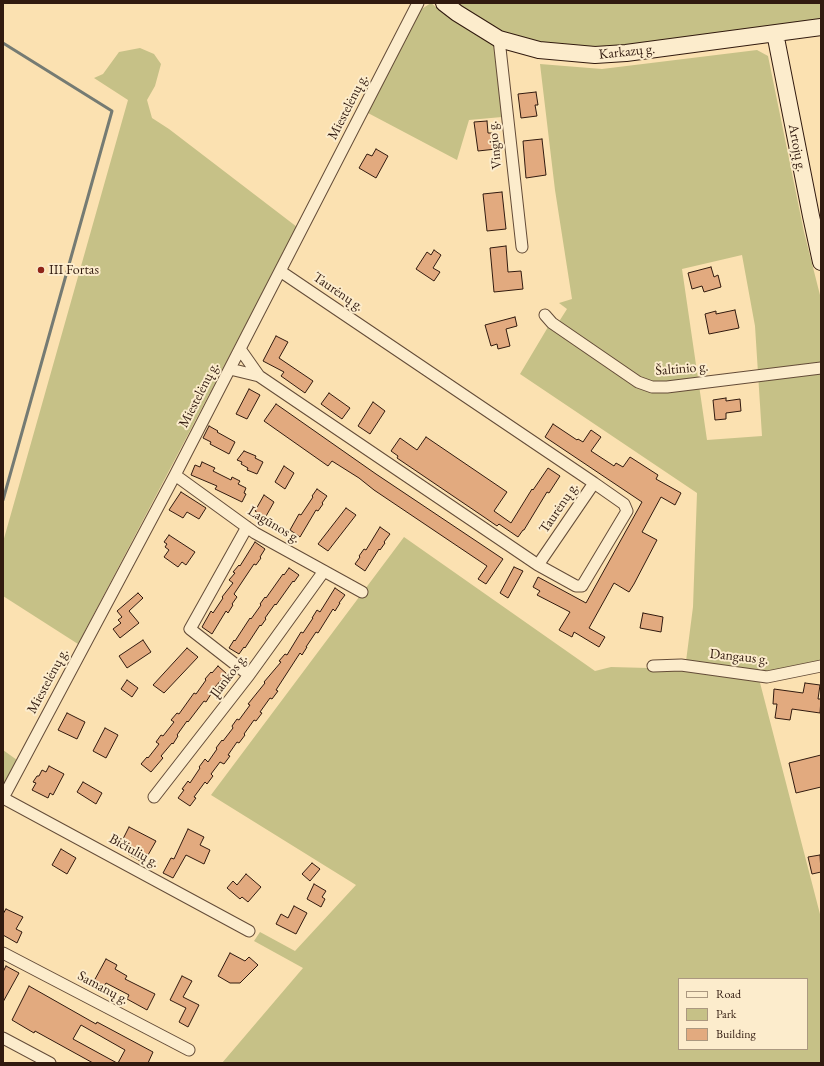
<!DOCTYPE html>
<html>
<head>
<meta charset="utf-8">
<style>
  body { margin:0 }
  #map { position:relative; width:824px; height:1066px; overflow:hidden; background:#fbe1b1; font-family:"EB Garamond",serif }
  canvas { display:block }
  .frame { position:absolute; inset:0; border:4px solid #311a0f; pointer-events:none }
  .legend { position:absolute; left:678px; top:978px; width:130px; height:72px; box-sizing:border-box; background:#fceccc; border:1px solid #ab9880; margin:0; padding:5px 7px; list-style:none; font-size:12px; color:#311a0f }
  .legend li { display:flex; align-items:center; gap:8px; height:20px }
  .legend b { width:20px; border:1px solid #ab9880 }
</style>
</head>
<body>
<div id="map">
<canvas width="824" height="1066"></canvas>
<div class="frame"></div>
<ul class="legend">
<li><b style="height:5px;background:#fceccc"></b>Road</li>
<li><b style="height:11px;background:#c6c187"></b>Park</li>
<li><b style="height:11px;background:#e2aa7f"></b>Building</li>
</ul>
</div>
<script>
const context = document.querySelector('canvas').getContext('2d');
context.lineJoin = 'round';
function paint(path, color) {
  context.fillStyle = color;
  context.fill(path, 'evenodd');
}
function toPath(rows) {
  const path = new Path2D();
  for (const r of rows) {
    path.moveTo(r[0], r[1]);
    for (let i = 2; i < r.length; i += 2) path.lineTo(r[i], r[i + 1]);
  }
  return path;
}
function trace(path, color, width, dash) {
  context.strokeStyle = color;
  context.lineWidth = width;
  context.lineCap = dash ? 'butt' : 'round';
  context.setLineDash(dash || []);
  context.stroke(path);
}
function write(font, color, halo, rows, align = 'center') {
  context.font = font + ' "EB Garamond",serif';
  context.lineWidth = 4;
  context.setLineDash([]);
  context.textBaseline = 'middle';
  context.strokeStyle = halo;
  context.fillStyle = color;
  for (const [text, x, y, turn = 0] of rows) {
    context.save();
    context.translate(x, y);
    context.rotate((+turn || 0) * Math.PI / 180);
    context.textAlign = isNaN(turn) ? turn : align;
    if (halo) context.strokeText(text, 0, 0);
    context.fillText(text, 0, 0);
    context.restore();
  }
}
paint(toPath([
  [431,3,441,11,494,44,502,117,469,120,457,160,368,113,420,10],
  [452,3,821,3,821,22,600,48,543,45,508,34,481,21],
  [140,48,154,54,161,64,155,86,147,100,152,118,169,129,297,227,78,644,3,596,3,542,128,100,94,78,103,74,119,52],
  [757,50,768,56,804,232,821,299,821,660,758,675,821,918,821,1063,222,1063,303,968,254,941,260,932,295,951,356,885,211,795,404,537,595,671,611,667,685,669,693,607,697,493,520,374,548,327,553,331,567,309,559,303,572,299,555,190,540,64,602,69],
  [742,255,755,326,762,436,707,440,682,269],
  [679,979,807,979,807,1049,679,1049],
  [3,750,17,760,3,786]
]), '#c6c187');
trace(toPath([
  [3,43,112,111,3,500]
]), '#757b73', 3);
const building = toPath([
  [536,92,538,105,535,105,537,116,521,118,518,94,536,92],
  [487,121,488,133,494,133,496,149,478,151,474,122,487,121],
  [542,139,546,175,526,178,523,141,542,139],
  [376,149,388,156,376,178,359,168,367,154,372,156,376,149],
  [502,192,506,229,487,231,483,194,502,192],
  [506,246,508,272,521,271,523,289,494,292,490,248,506,246],
  [434,250,441,255,433,268,440,272,434,281,416,269,427,252,431,255,434,250],
  [711,267,714,277,718,275,721,287,704,292,702,286,692,289,688,273,711,267],
  [735,310,739,328,709,334,705,314,716,311,716,314,735,310],
  [515,317,517,326,506,329,510,346,498,349,497,344,491,346,485,325,515,317],
  [276,336,288,342,279,358,313,381,305,393,281,376,284,372,263,361,276,336],
  [249,389,260,395,247,419,236,414,249,389],
  [329,393,350,408,342,419,321,404,329,393],
  [726,398,726,401,740,399,741,411,726,413,726,419,715,420,713,400,726,398],
  [373,402,385,411,370,434,358,426,373,402],
  [276,404,376,474,503,559,486,584,478,579,487,566,374,490,359,478,332,461,328,466,264,421,276,404],
  [553,424,577,440,578,439,583,442,591,430,601,437,591,451,614,466,616,463,623,467,630,457,658,475,656,479,681,493,675,505,661,497,642,532,657,540,634,584,629,592,614,583,589,628,605,637,599,647,574,632,572,637,559,630,570,612,537,595,540,591,533,587,538,577,586,603,642,502,545,437,553,424],
  [209,426,218,431,217,432,235,442,229,454,210,444,211,442,203,438,209,426],
  [426,437,507,492,494,511,511,523,532,489,533,490,548,468,560,476,549,493,547,492,524,530,523,530,518,537,499,524,497,526,484,517,397,458,398,456,391,451,400,438,417,450,426,437],
  [244,451,256,456,255,458,263,462,257,474,247,470,248,468,241,464,242,462,237,460,244,451],
  [202,462,215,468,213,471,231,480,232,477,240,481,238,484,246,488,244,493,246,494,242,502,215,489,217,486,191,475,195,465,200,467,202,462],
  [284,466,294,473,285,489,275,482,284,466],
  [317,489,327,496,322,503,323,504,318,511,316,510,300,537,290,530,299,514,301,515,313,497,312,496,317,489],
  [181,492,206,508,199,519,187,512,183,518,169,510,181,492],
  [264,495,274,502,265,518,255,511,264,495],
  [346,508,356,515,328,551,318,544,346,508],
  [380,527,390,534,384,542,385,543,380,550,379,549,365,571,355,564,360,557,359,556,364,549,366,550,380,527],
  [169,535,195,552,186,565,182,562,178,567,164,557,169,550,165,547,167,544,164,542,169,535],
  [255,542,265,549,260,557,261,558,256,565,254,564,234,594,237,597,232,604,233,605,228,613,226,611,212,634,202,627,211,611,213,613,223,598,222,597,233,583,229,580,235,573,233,572,239,565,240,566,255,542],
  [514,567,523,571,508,598,500,593,514,567],
  [289,568,299,575,294,582,293,581,276,605,275,604,265,618,266,619,261,626,260,625,245,648,244,647,239,654,229,648,234,640,235,641,250,618,251,619,261,605,260,604,265,597,266,598,283,574,284,575,289,568],
  [335,588,345,595,339,603,340,603,335,611,333,609,318,633,316,632,306,647,307,647,302,655,300,653,276,690,278,691,272,699,270,698,260,712,262,713,256,721,254,720,244,734,245,735,239,743,237,742,228,755,230,756,224,764,220,762,211,774,213,776,207,784,205,782,194,797,196,798,190,806,178,798,184,790,182,789,188,781,190,783,200,768,199,767,205,759,208,762,217,749,216,748,222,740,223,741,233,728,232,726,237,719,239,720,250,705,248,704,265,683,264,682,281,662,279,661,285,654,287,655,301,632,303,633,313,618,312,618,317,610,320,612,335,588],
  [138,593,143,598,129,611,139,623,120,638,113,629,121,623,118,620,122,617,117,611,138,593],
  [643,613,663,617,661,632,640,628,643,613],
  [143,640,151,652,127,668,119,656,143,640],
  [187,648,198,657,164,693,153,685,187,648],
  [218,666,227,674,222,681,221,680,210,693,211,694,206,702,204,701,188,722,187,721,177,735,178,736,173,744,172,743,161,756,163,758,151,772,141,764,147,757,148,758,159,744,156,742,161,735,163,736,174,722,171,720,177,713,179,714,194,693,196,694,206,680,205,679,211,672,212,673,218,666],
  [127,680,138,688,132,697,121,689,127,680],
  [805,683,820,685,818,699,821,699,820,713,792,709,790,720,775,718,777,704,773,704,774,689,803,693,805,683],
  [67,713,85,722,77,739,58,730,67,713],
  [105,728,118,735,106,758,93,751,105,728],
  [821,755,821,787,796,793,789,763,821,755],
  [49,766,64,774,53,795,50,793,48,798,32,790,36,783,33,782,37,776,39,776,42,770,46,772,49,766],
  [83,782,102,793,96,804,77,792,83,782],
  [129,827,156,841,148,855,146,854,142,862,128,854,132,846,122,841,129,827],
  [188,829,204,837,200,845,210,850,204,864,186,855,173,878,163,873,171,858,174,859,188,829],
  [61,849,76,858,67,874,52,865,61,849],
  [820,855,821,872,812,874,808,857,820,855],
  [312,863,320,869,310,881,302,874,312,863],
  [246,874,261,887,248,902,242,897,240,899,227,888,233,881,237,885,246,874],
  [314,884,326,891,322,897,325,899,321,907,307,899,314,884],
  [294,906,307,913,296,934,276,924,281,914,288,918,294,906],
  [6,909,23,917,16,929,22,932,17,943,3,935,3,914,6,909],
  [230,953,245,961,249,957,258,965,240,983,230,983,218,976,230,953],
  [106,959,117,965,115,969,127,976,125,979,155,994,147,1010,127,999,129,995,106,983,104,986,94,981,106,959],
  [6,966,19,973,3,1002,3,972,6,966],
  [182,976,192,981,183,997,199,1005,188,1027,179,1022,186,1008,170,1000,182,976],
  [29,986,96,1024,97,1022,153,1052,148,1063,118,1063,125,1050,81,1025,73,1039,117,1063,93,1063,35,1031,34,1033,12,1020,29,986]
]);
paint(building, '#e2aa7f');
trace(building, '#311a0f', 1);
const street = toPath([
  [499,39,522,247],
  [545,315,552,323,638,382,652,387,667,387,821,368],
  [230,369,259,376,240,349],
  [259,376,538,565,594,483,280,271],
  [175,475,255,533,362,592],
  [247,527,190,629,249,675],
  [538,565,576,586,582,586,627,511,624,504,594,483],
  [653,666,681,665,767,677,821,666],
  [154,797,249,675,324,571],
  [3,798,175,475,418,3],
  [3,798,249,931],
  [3,953,189,1050],
  [3,1038,50,1063]
]);
const secondary = toPath([
  [444,3,457,13,499,39,539,50,595,55,626,53,821,27],
  [775,33,811,216,821,262]
]);
trace(street, '#644c38', 13);
trace(secondary, '#311a0f', 18);
trace(street, '#fceccc', 11);
trace(secondary, '#fceccc', 16);
for (const [x, y, r, color] of [
  [41,270,4,"#8f2418"]
]) {
  const dot = new Path2D();
  dot.arc(x, y, r, 0, 2 * Math.PI);
  context.fillStyle = color;
  context.fill(dot);
  trace(dot, '#fceccc', 1.5);
}
write('14px', '#311a0f', '#fceccc', [
  ["Karkazų g.",627,52,-6],
  ["Miestelėnų g.",348,107,-63],
  ["Vingio g.",495,145,-96],
  ["Artojų g.",797,148,79],
  ["Taurėnų g.",338,292,34],
  ["Šaltinio g.",682,369,-5],
  ["Miestelėnų g.",199,395,-63],
  ["Taurėnų g.",559,508,-56],
  ["Lagūnos g.",274,525,31],
  ["Dangaus g.",739,657,6],
  ["Įlankos g.",229,676,-53],
  ["Miestelėnų g.",48,681,-62],
  ["Bičiulių g.",134,851,29],
  ["Samanų g.",103,988,28]
]);
write('14px', '#311a0f', '#fceccc', [
  ["III Fortas",49,270]
], 'left');
</script>
</body>
</html>
